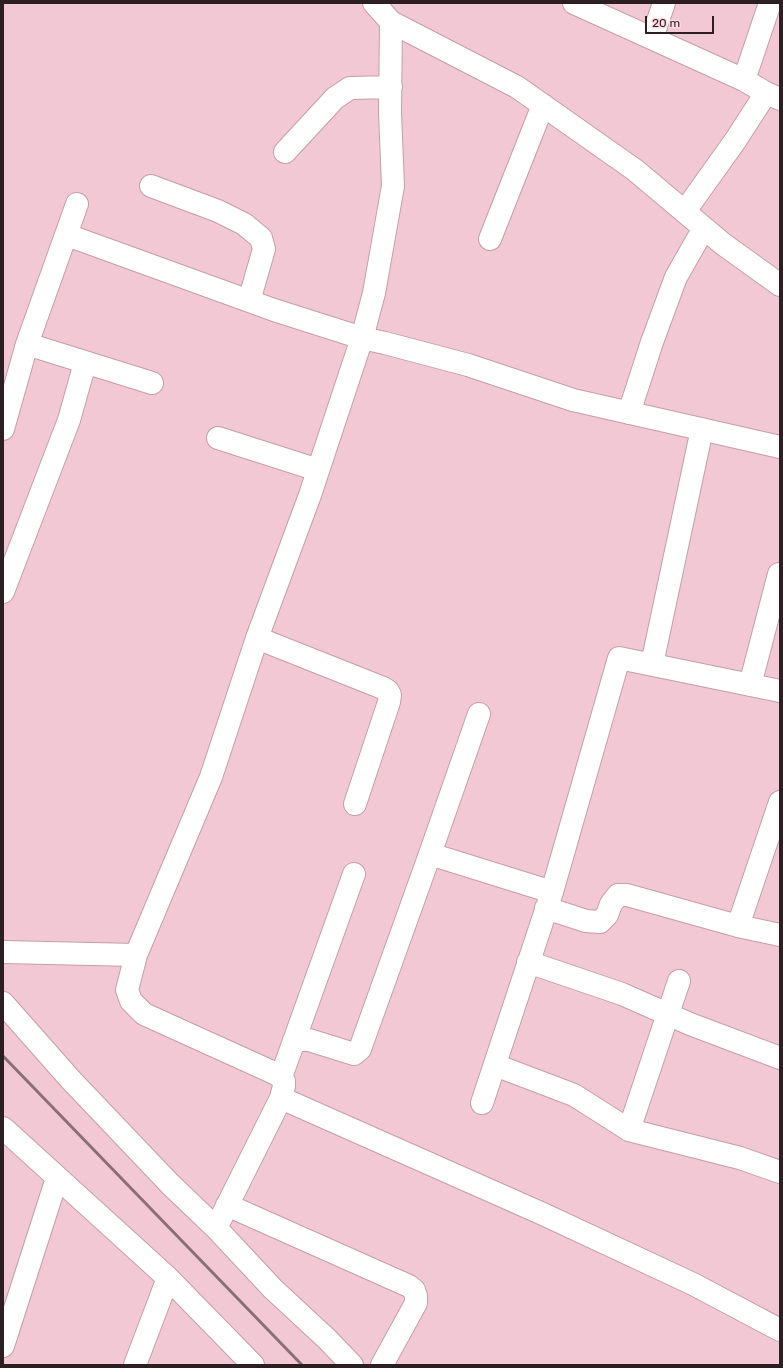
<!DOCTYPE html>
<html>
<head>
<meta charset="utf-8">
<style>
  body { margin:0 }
  #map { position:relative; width:783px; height:1368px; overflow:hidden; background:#f3c8d5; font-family:Rubik,sans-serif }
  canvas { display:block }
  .frame { position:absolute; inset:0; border:4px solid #2d1e23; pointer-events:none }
  .scale { position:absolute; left:645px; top:16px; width:69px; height:18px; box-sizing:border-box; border:2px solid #2d1e23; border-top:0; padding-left:5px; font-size:12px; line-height:14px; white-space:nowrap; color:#2d1e23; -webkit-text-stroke:3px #fbd8e2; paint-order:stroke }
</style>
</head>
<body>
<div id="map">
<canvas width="783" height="1368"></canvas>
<div class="frame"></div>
<div class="scale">20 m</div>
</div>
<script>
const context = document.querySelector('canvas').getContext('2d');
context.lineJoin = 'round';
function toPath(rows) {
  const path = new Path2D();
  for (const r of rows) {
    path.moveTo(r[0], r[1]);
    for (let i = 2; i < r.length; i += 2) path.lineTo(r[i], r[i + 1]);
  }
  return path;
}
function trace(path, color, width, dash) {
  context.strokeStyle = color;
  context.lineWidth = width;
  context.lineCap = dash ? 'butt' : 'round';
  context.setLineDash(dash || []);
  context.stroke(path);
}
const street = toPath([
  [374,3,391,22,517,87,635,170,723,244,780,285],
  [574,3,744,80,766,93,780,99],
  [652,38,664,3],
  [744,80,770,3],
  [285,152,335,98,350,88,391,87],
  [151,186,218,211,244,224,261,238,264,249,249,301],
  [685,211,735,141,766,93],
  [67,235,274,310,362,338,385,343,468,365,573,400,780,447],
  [490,239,543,105],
  [27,344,152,383],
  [629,413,652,342,676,277,704,228],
  [3,429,27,344,77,204],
  [218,438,318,470],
  [3,592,69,420,85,363],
  [257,638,383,688,388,691,390,695,389,702,355,804],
  [652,664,702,429],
  [750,685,779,574],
  [430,854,479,714],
  [546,908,586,921,600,922,607,915,611,904,618,895,627,895,738,926,780,935],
  [738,926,780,802],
  [3,952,136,955],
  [528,962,622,994,690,1024,780,1058],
  [3,1003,71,1080,170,1184,216,1228,273,1289,327,1339,352,1365],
  [294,1040,309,1040,354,1054,360,1049,430,854,552,892,619,658,780,691],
  [495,1065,574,1095,629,1130,740,1158,780,1172],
  [281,1077,354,874],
  [281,1098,543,1214,693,1284,780,1330],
  [482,1103,551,895],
  [3,1128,168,1278,253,1365],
  [629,1130,679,981],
  [227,1205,409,1286,414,1290,416,1296,416,1303,382,1365],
  [216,1228,281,1098,284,1086,284,1081,281,1077,272,1072,144,1014,131,1001,127,990,136,955,211,777,257,638,310,495,362,338,374,293,393,186,390,113,391,22],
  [3,1346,57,1178],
  [135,1365,168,1278]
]);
trace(street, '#c69daa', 24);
trace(street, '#fff', 22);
trace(toPath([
  [3,1056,302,1365]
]), '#8b6f78', 3);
</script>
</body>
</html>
